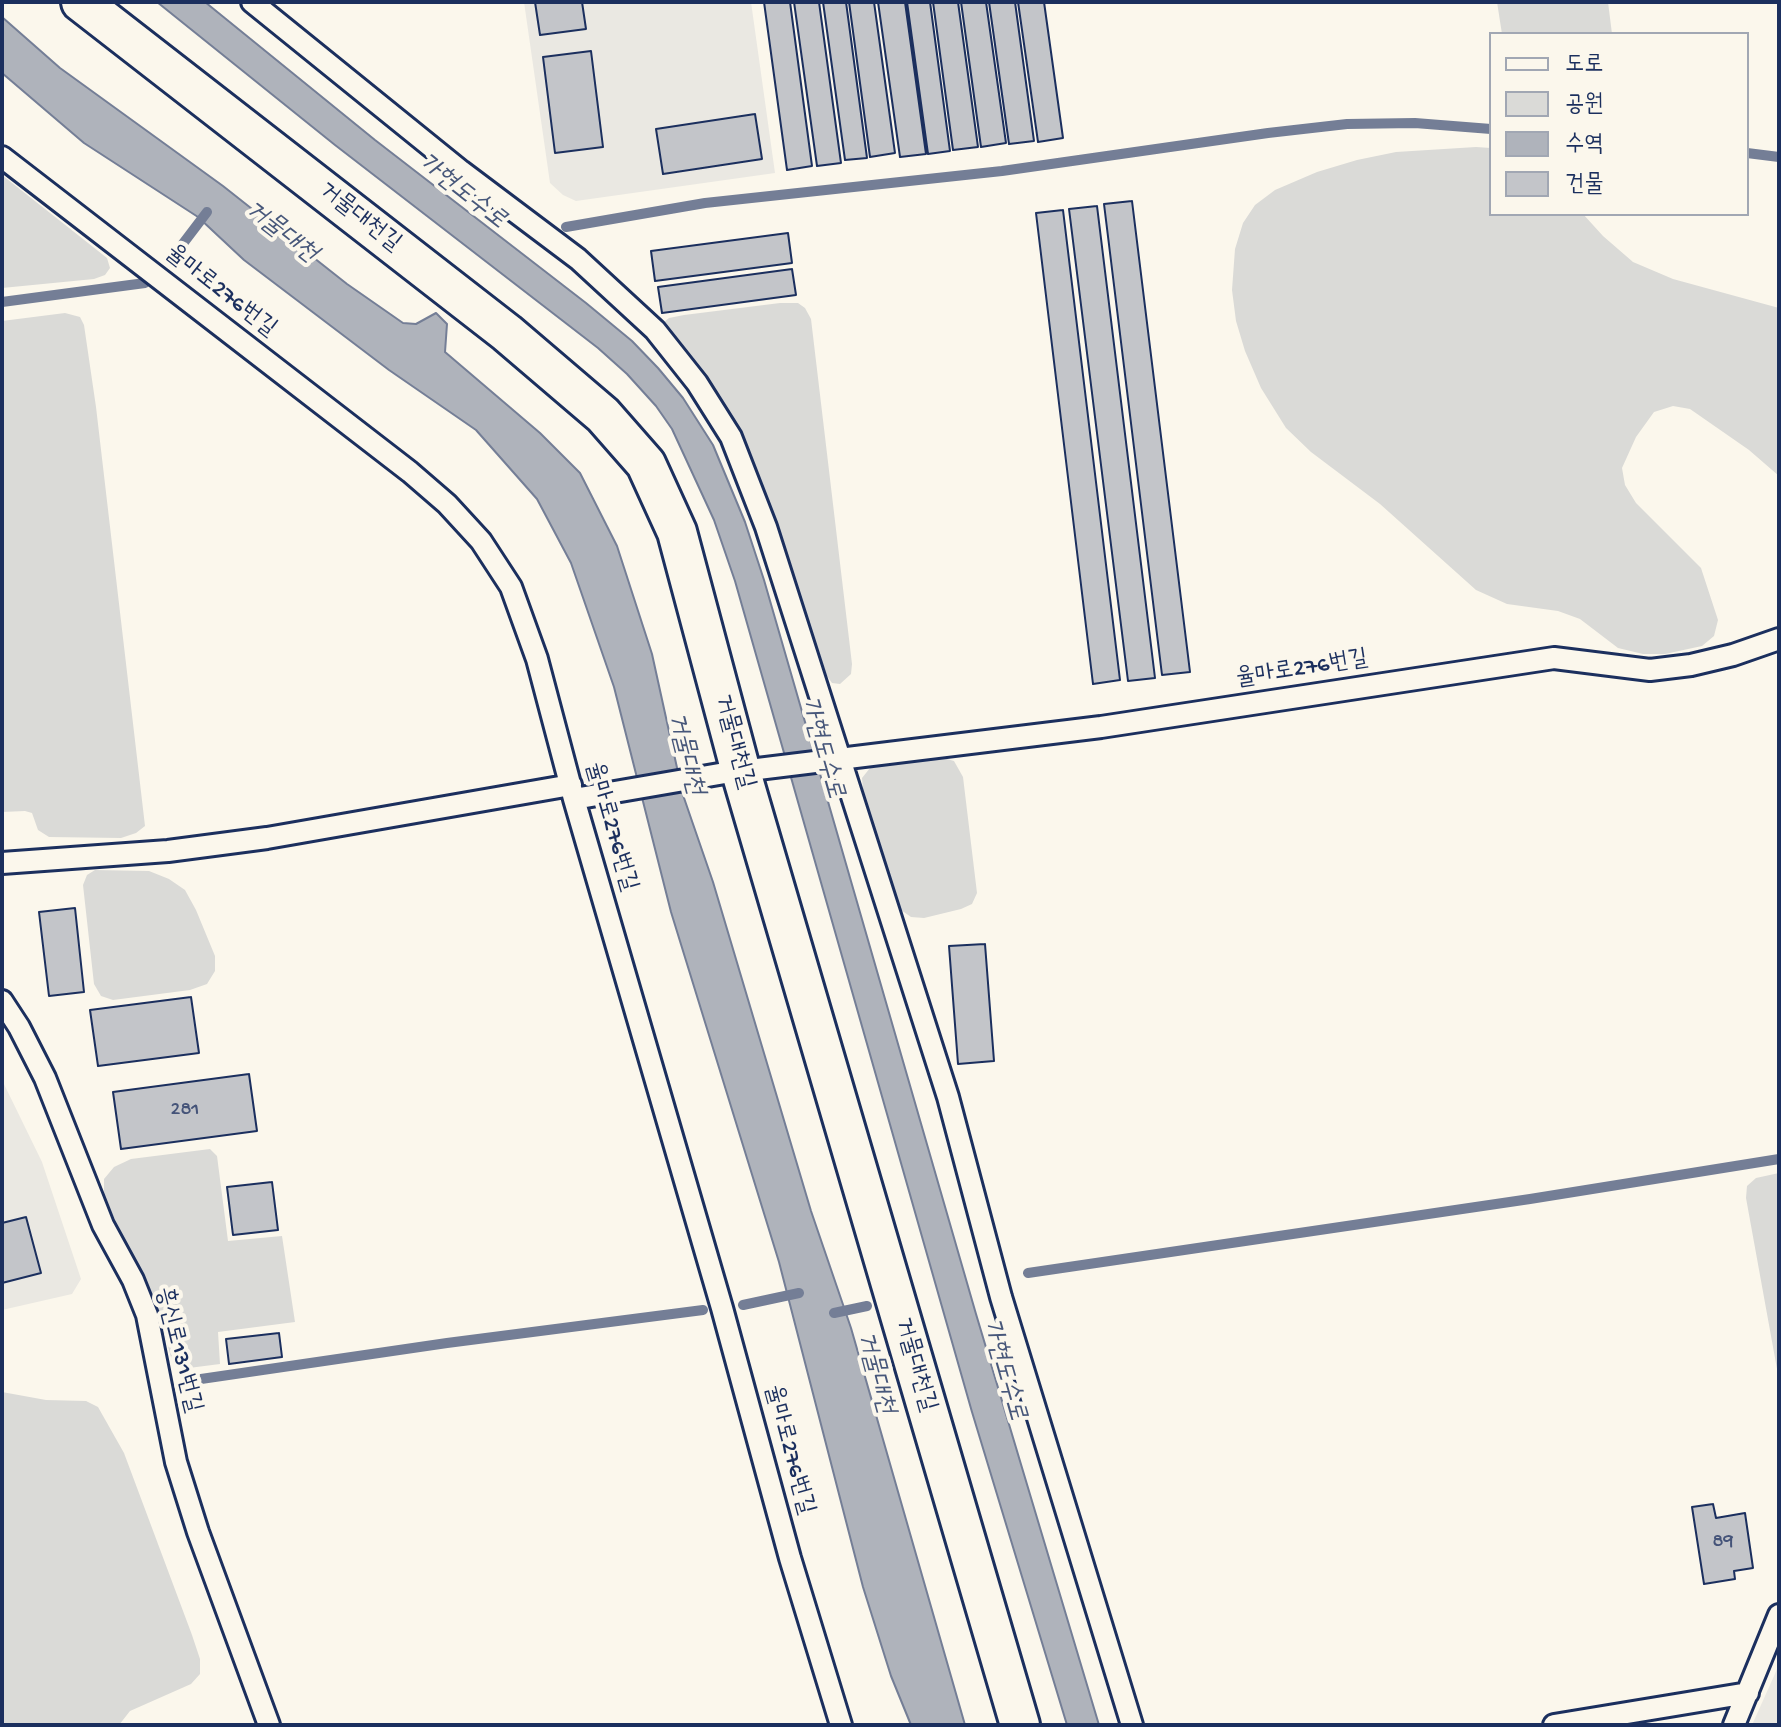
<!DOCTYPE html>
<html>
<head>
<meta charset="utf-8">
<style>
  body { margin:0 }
  #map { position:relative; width:1781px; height:1727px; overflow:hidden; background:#fbf7ec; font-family:"Gochi Hand","Poor Story",sans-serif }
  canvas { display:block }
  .frame { position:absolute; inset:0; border:4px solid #1b2f5e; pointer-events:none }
  .legend { position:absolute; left:1489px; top:32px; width:260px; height:184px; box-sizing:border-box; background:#fbf7ec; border:2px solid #a1a7b3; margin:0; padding:10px 14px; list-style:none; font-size:24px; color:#1b2f5e }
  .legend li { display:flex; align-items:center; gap:16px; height:40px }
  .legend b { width:40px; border:2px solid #a1a7b3 }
</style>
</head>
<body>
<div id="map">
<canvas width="1781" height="1727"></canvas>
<div class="frame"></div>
<ul class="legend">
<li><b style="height:10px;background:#fbf7ec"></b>도로</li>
<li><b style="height:22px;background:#dadad7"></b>공원</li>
<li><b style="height:22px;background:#afb3bb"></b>수역</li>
<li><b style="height:22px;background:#c3c5c9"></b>건물</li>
</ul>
</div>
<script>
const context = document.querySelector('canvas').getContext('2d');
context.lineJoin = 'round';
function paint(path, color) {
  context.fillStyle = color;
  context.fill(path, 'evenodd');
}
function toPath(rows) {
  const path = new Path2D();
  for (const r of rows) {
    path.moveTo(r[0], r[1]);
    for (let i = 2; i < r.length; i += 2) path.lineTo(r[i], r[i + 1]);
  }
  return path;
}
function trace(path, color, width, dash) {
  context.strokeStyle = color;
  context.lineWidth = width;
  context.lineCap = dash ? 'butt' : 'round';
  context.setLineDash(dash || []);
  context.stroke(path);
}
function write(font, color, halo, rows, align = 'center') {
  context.font = font + ' "Gochi Hand","Poor Story",sans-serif';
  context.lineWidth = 8;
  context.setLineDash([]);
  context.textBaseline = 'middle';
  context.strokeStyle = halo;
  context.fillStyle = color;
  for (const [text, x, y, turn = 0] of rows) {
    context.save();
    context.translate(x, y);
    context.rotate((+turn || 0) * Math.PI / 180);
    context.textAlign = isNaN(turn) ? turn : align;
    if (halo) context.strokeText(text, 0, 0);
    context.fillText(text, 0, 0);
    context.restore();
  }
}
paint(toPath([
  [524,2,751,2,775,173,576,201,563,195,550,183],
  [2,1080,42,1162,81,1279,72,1294,2,1310],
  [1779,1664,1779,1725,1752,1725,1774,1676]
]), '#eae8e2');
paint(toPath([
  [1497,2,1608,2,1612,34,1502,34],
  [1476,147,1491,148,1491,214,1583,214,1603,236,1633,262,1673,279,1779,308,1779,476,1749,450,1690,409,1673,406,1654,412,1636,437,1622,468,1625,485,1636,503,1701,568,1718,620,1714,636,1702,646,1665,654,1643,654,1618,648,1580,619,1558,611,1507,604,1476,590,1380,504,1311,452,1286,428,1261,388,1245,351,1236,321,1232,290,1235,249,1243,223,1255,205,1275,190,1317,172,1357,160,1396,152],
  [2,175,107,258,110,268,105,275,94,279,2,288],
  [780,303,798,303,805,308,811,319,852,664,851,674,840,684,832,683,827,676,782,543,736,429,715,392,664,322,669,318,684,315],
  [65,313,80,317,84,325,96,407,145,826,136,833,121,838,49,837,38,830,32,813,25,811,2,812,2,321],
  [940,757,954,761,963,777,977,893,972,904,961,909,924,918,911,917,901,910,890,877,863,790,862,778,870,768],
  [95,870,149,871,169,879,185,890,196,910,215,956,215,971,207,984,190,990,113,1000,101,996,94,984,83,885,87,875],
  [210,1149,217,1156,228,1241,282,1236,295,1322,218,1332,220,1364,181,1369,172,1361,157,1306,104,1197,104,1179,114,1167,131,1159],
  [1779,1173,1779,1380,1746,1198,1747,1186,1756,1178],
  [2,1392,46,1400,86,1401,98,1407,124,1453,192,1635,200,1659,200,1674,191,1684,130,1711,119,1725,2,1725]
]), '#dadad7');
const water = toPath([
  [157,2,205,2,375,140,586,303,632,341,658,368,683,398,713,445,745,522,764,580,976,1314,1099,1725,1067,1725,972,1412,735,581,714,520,672,429,656,406,627,374,598,348,335,145,157,2],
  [2,17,60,68,223,186,347,284,403,323,416,324,436,313,447,324,445,352,540,433,580,473,617,546,652,654,683,795,713,882,811,1211,851,1328,965,1725,911,1725,891,1676,863,1587,779,1262,671,912,614,687,571,563,537,499,476,430,389,370,244,260,198,217,84,143,2,73,2,17]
]);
paint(water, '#afb3bb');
trace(water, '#747e96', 2);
trace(toPath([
  [1747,153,1779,157],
  [566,227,705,203,1002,171,1268,133,1347,124,1415,123,1491,129],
  [172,258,207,212],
  [2,302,145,283],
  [1028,1273,1530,1199,1779,1159],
  [743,1305,799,1293],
  [834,1313,867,1306],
  [201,1379,447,1343,703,1310]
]), '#747e96', 10);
const building = toPath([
  [535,2,582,2,586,29,540,35,535,2],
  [764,2,790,2,812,166,787,170,764,2],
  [794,2,819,2,841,163,817,166,794,2],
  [823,2,846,2,867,158,845,160,823,2],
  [849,2,874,2,895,153,870,157,849,2],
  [878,2,905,2,926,154,900,157,878,2],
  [907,2,930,2,950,151,928,154,907,2],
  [933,2,958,2,978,147,953,150,933,2],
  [961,2,986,2,1006,143,981,147,961,2],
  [989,2,1015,2,1034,141,1009,144,989,2],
  [1018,2,1044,2,1063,138,1038,142,1018,2],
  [591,51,603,147,555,153,543,57,591,51],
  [755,114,762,159,663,174,656,129,755,114],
  [1132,201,1190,672,1162,675,1104,204,1132,201],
  [1097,206,1155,678,1128,681,1069,209,1097,206],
  [1063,210,1120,680,1093,684,1036,213,1063,210],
  [788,233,792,263,655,281,651,251,788,233],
  [792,269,796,295,662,313,658,287,792,269],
  [75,908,84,992,49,996,39,912,75,908],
  [985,944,994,1061,958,1064,949,946,985,944],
  [191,997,199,1053,98,1066,90,1010,191,997],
  [249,1074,257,1131,121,1149,113,1092,249,1074],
  [272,1182,278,1230,233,1235,227,1187,272,1182],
  [26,1217,41,1273,2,1283,2,1223,26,1217],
  [279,1333,282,1357,229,1364,226,1339,279,1333],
  [1713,1504,1716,1518,1745,1513,1753,1568,1734,1571,1735,1579,1704,1584,1692,1507,1713,1504]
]);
paint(building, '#c3c5c9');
trace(building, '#1b2f5e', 2);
const service = toPath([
  [252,2,461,171,578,259,655,330,697,383,731,437,766,527,948,1097,1001,1297,1132,1725],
  [2,157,410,472,447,504,481,541,511,587,537,659,574,799,722,1308,790,1558,841,1725],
  [574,799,725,773,1101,727,1554,658,1650,670,1691,665,1733,655,1779,639],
  [2,863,168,851,267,838,571,785],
  [2,1001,19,1027,45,1078,103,1225,133,1280,147,1315,176,1462,198,1532,269,1725],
  [1554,1725,1748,1693],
  [1734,1725,1779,1615]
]);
const minor = toPath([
  [81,2,507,333,603,415,646,464,677,532,741,772,1020,1725]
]);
trace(service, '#1b2f5e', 26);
trace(minor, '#1b2f5e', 44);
trace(service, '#fbf7ec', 20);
trace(minor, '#fbf7ec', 38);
write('20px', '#455479', null, [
  ["281",185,1111],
  ["89",1723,1543]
]);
write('24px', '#1b2f5e', '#fbf7ec', [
  ["거물대천길",359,218,38],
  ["율마로276번길",220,292,38],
  ["율마로276번길",1302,670,-9],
  ["거물대천길",733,742,75],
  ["율마로276번길",610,827,74],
  ["흥신로131번길",177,1350,76],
  ["거물대천길",914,1365,74],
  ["율마로276번길",788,1450,75]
]);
write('italic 26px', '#47577a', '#fbf7ec', [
  ["가현도수로",461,193,38],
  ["거물대천",280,233,38],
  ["가현도수로",820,748,74],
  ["거물대천",684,754,76],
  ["가현도수로",1002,1370,74],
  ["거물대천",874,1373,75]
]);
</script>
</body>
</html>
